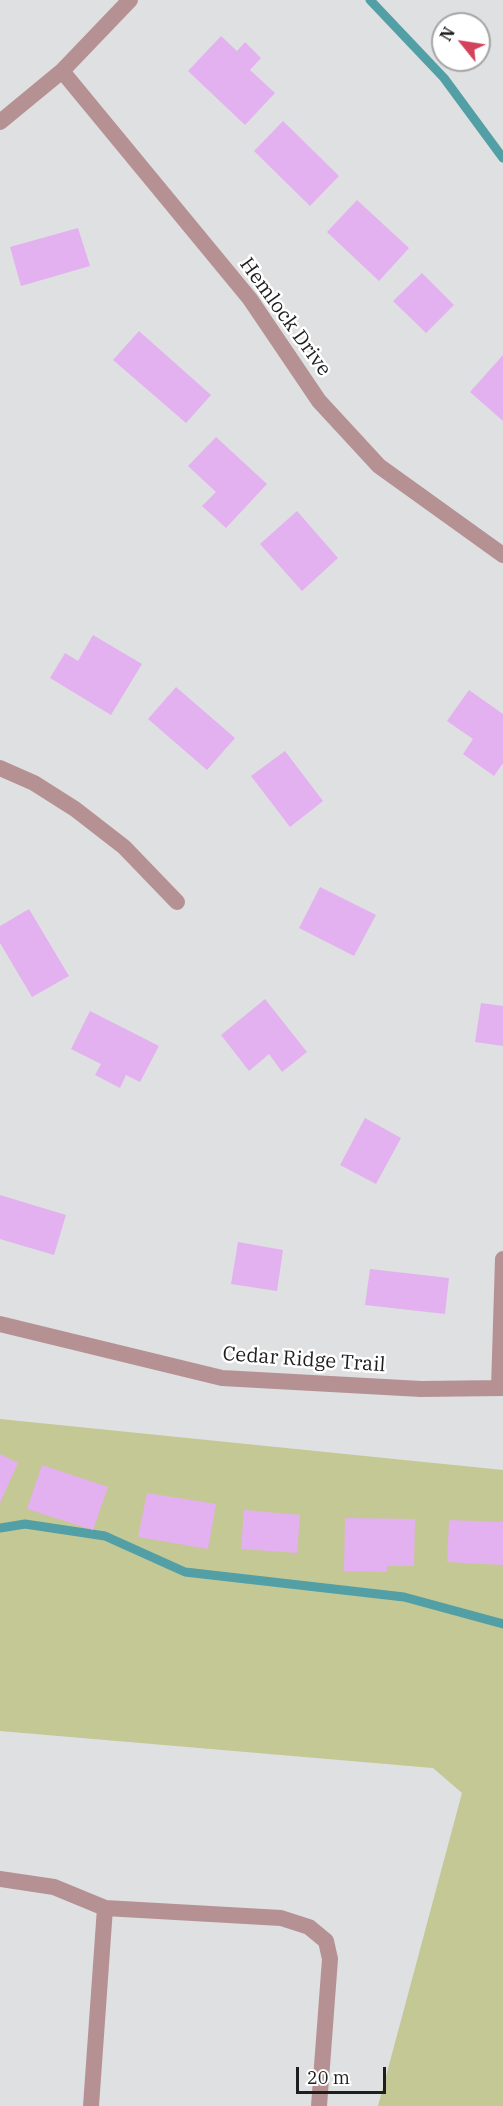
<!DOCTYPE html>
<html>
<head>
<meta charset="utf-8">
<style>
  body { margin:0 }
  #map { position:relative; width:503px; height:2106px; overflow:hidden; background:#dfe0e1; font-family:"IBM Plex Serif",serif }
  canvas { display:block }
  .north { position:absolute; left:431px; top:12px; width:60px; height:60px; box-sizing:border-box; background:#fff; border:2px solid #a5a5a5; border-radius:50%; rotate:300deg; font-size:16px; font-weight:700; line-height:24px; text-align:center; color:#1e1e1e }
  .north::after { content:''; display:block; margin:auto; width:21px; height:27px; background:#d3425b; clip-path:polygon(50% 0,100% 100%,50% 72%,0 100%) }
  .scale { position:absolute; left:296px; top:2067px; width:90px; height:27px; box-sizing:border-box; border:3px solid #1e1e1e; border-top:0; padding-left:8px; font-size:18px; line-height:21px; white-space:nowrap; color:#1e1e1e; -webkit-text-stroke:4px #fff; paint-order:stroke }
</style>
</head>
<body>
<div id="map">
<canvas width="503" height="2106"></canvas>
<div class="north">N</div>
<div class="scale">20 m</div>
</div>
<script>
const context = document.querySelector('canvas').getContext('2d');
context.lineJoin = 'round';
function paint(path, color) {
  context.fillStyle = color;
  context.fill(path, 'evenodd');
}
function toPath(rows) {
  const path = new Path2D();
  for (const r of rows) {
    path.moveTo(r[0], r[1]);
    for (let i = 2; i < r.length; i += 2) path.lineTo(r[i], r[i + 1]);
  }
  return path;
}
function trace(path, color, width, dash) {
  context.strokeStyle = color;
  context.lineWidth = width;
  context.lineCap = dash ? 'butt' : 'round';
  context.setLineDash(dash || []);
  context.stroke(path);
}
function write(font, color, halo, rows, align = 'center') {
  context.font = font + ' "IBM Plex Serif",serif';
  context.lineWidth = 5;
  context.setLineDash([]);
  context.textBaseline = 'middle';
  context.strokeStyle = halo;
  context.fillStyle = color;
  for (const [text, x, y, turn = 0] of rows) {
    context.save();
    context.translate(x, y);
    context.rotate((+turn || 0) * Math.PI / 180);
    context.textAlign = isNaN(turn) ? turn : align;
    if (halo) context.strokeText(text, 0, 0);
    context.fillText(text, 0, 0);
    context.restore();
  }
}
paint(toPath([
  [0,1419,503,1470,503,2106,378,2106,462,1793,433,1768,0,1731]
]), '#c4c894');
trace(toPath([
  [370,0,444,78,503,158],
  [0,1528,25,1524,105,1536,185,1572,404,1597,503,1624]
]), '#529fa6', 9);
paint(toPath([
  [221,36,237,51,245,42,261,58,250,70,275,93,245,125,188,71],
  [283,121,339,176,310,206,254,151],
  [357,200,409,248,379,281,327,232],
  [78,228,90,266,21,286,10,247],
  [422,273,454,305,426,333,393,301],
  [139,331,211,395,186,423,113,360],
  [503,355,503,421,470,392],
  [216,437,267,484,226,528,202,506,216,492,188,466],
  [297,511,338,558,302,591,260,544],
  [93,635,142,664,111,715,50,678,65,653,78,661],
  [176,687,235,738,207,770,148,719],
  [469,690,503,714,503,763,494,776,463,754,473,739,447,721],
  [285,751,323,801,290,827,251,776],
  [320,887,376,915,354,956,299,928],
  [29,909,69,976,32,997,0,943,0,926],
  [265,999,307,1052,282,1072,269,1054,249,1071,221,1035],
  [481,1003,503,1006,503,1046,475,1042],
  [90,1011,159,1046,140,1082,126,1075,120,1088,95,1075,101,1064,71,1049],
  [365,1118,401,1138,376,1184,340,1165],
  [0,1195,66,1215,54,1255,0,1239],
  [238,1242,283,1250,277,1291,231,1284],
  [370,1269,449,1278,445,1314,365,1305],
  [0,1454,18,1463,0,1503],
  [42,1465,108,1487,93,1530,27,1509],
  [147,1493,216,1504,208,1549,138,1537],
  [244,1510,300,1515,297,1553,241,1549],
  [345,1518,415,1519,414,1566,387,1566,387,1572,344,1571],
  [449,1520,503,1522,503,1565,447,1562]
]), '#e3b1ef');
trace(toPath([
  [0,1879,54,1887,105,1908],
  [91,2106,105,1908,281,1918,309,1927,326,1941,330,1959,319,2106]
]), '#b69193', 16);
trace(toPath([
  [62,71,250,299,319,401,379,466,503,555],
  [0,122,62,71,130,0],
  [0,768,34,783,75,809,124,847,177,902],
  [0,1324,222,1378,421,1389,503,1388],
  [499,1388,503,1259]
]), '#b69193', 16);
write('20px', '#1e1e1e', '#fff', [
  ["Hemlock Drive",285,317,54],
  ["Cedar Ridge Trail",304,1360,4]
]);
</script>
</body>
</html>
